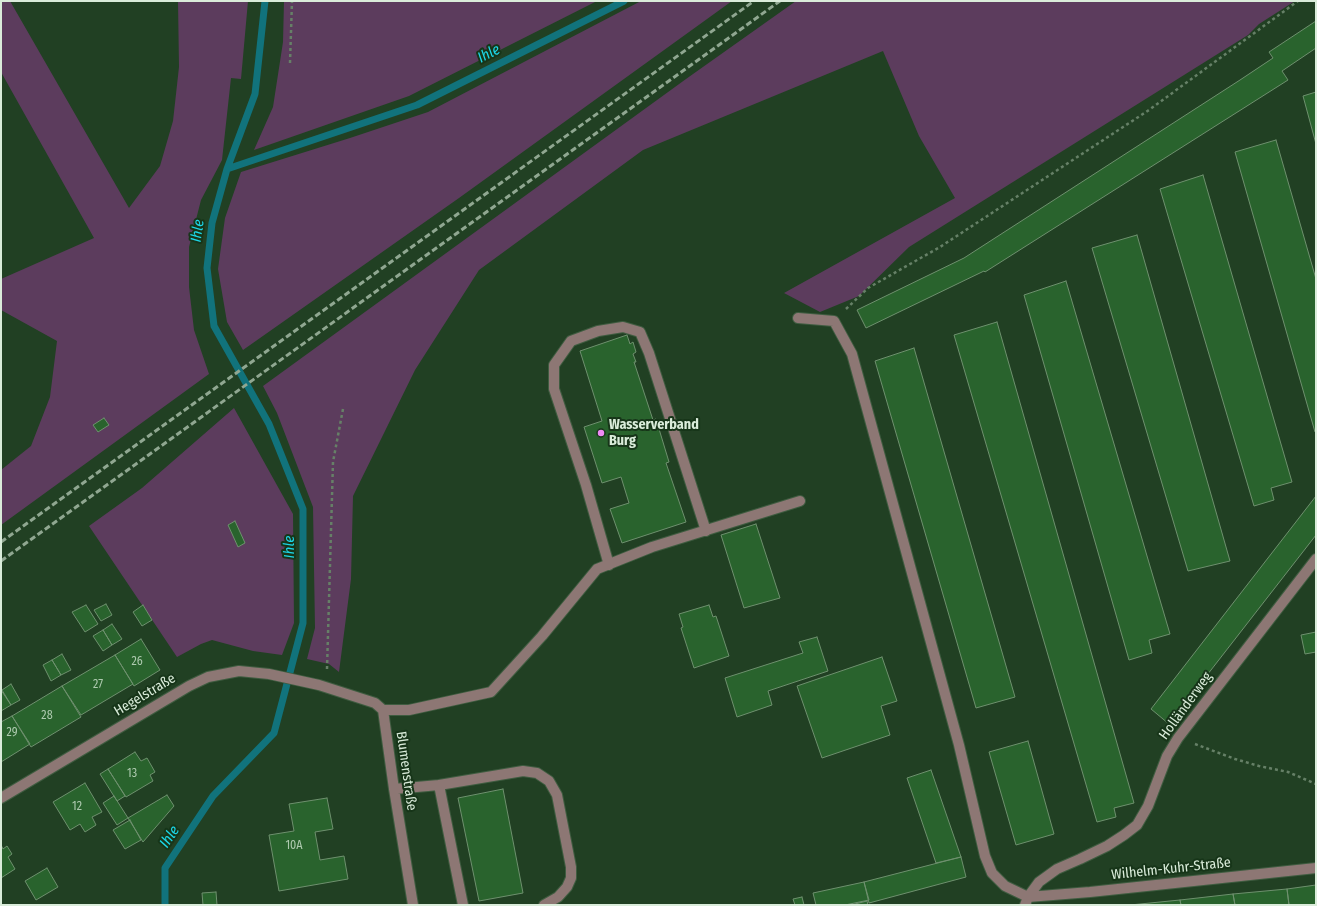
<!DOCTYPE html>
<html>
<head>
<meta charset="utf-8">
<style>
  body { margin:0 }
  #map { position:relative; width:1317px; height:906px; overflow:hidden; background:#214023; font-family:"Fira Sans Condensed",sans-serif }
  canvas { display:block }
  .frame { position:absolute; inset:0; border:2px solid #daecda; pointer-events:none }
</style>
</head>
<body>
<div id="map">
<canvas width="1317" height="906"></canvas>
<div class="frame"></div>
</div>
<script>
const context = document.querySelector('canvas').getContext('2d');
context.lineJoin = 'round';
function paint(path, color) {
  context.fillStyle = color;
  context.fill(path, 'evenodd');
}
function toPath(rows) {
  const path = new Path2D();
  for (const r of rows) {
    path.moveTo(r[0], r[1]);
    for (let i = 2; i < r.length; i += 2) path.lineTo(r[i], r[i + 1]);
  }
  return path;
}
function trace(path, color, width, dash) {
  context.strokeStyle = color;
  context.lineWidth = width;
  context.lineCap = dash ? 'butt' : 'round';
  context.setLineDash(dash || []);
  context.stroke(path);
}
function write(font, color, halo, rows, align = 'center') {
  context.font = font + ' "Fira Sans Condensed",sans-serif';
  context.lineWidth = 4;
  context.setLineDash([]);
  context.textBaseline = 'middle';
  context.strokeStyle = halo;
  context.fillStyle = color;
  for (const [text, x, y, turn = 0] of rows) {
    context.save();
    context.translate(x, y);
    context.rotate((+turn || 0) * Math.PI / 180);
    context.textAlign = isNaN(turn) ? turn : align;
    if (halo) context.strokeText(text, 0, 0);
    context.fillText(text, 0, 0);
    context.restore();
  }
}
paint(toPath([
  [1,1,10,1,129,208,160,166,173,121,179,67,178,1,248,1,241,79,231,78,222,160,201,200,189,247,189,287,194,330,209,374,1,525,1,470,31,446,50,397,57,341,1,310,1,279,94,238,1,72],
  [284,1,597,1,409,96,254,150,273,107,283,42],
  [641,1,732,1,459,198,243,350,227,322,218,269,225,218,241,172,350,138,428,112],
  [796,1,1295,1,1259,24,1248,35,909,247,859,296,820,312,784,293,955,198,919,136,883,51,643,150,479,270,415,370,353,496,351,579,339,672,329,664,307,659,315,628,313,507,277,413,263,386,686,79],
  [234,408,293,514,294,623,282,655,253,651,212,640,201,644,177,657,89,526,142,488]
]), '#5c3c5d');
trace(toPath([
  [227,169,255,94,265,1],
  [165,905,165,868,213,796,274,733,303,623,303,509,269,424,214,326,207,268,212,223,227,169,417,105,624,1]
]), '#11737c', 7);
const building = toPath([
  [1316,21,1316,48,1282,71,1288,80,985,272,984,271,866,328,857,310,964,258,1240,80,1273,58,1269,52,1316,21],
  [1316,92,1316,144,1303,96,1316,92],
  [1276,140,1316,279,1316,432,1315,432,1235,152,1276,140],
  [1203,175,1292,482,1271,488,1274,500,1254,506,1160,189,1203,175],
  [1137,235,1230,561,1188,571,1092,248,1137,235],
  [1066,281,1170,634,1149,640,1152,653,1129,660,1024,295,1066,281],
  [997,322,1134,803,1114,808,1116,817,1097,822,954,335,997,322],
  [627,335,630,344,633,342,636,352,633,354,636,362,634,362,653,420,656,419,669,462,666,463,686,522,622,543,610,509,629,503,621,477,602,483,584,427,602,421,580,351,627,335],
  [914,348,1015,697,976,708,875,361,914,348],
  [104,418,109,425,98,432,93,425,104,418],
  [1316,496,1316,535,1169,724,1151,709,1316,496],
  [235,521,245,543,238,547,228,525,235,521],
  [756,524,780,598,744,608,721,535,756,524],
  [106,604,112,615,101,621,94,610,106,604],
  [86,605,98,624,85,632,72,612,86,605],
  [143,605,152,620,142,626,133,612,143,605],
  [709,605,713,617,716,616,729,656,694,668,681,628,683,627,679,614,709,605],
  [112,624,122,639,112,645,103,630,112,624],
  [103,630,112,645,103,651,93,636,103,630],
  [1316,632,1316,652,1305,654,1301,635,1316,632],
  [817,637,828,671,768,691,772,705,737,717,725,678,803,653,799,642,817,637],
  [141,639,160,670,134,686,115,655,141,639],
  [62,654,71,670,61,675,52,660,62,654],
  [115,655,133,684,81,715,62,686,115,655],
  [882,657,897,701,881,706,890,735,822,758,797,686,882,657],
  [52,660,61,675,51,681,43,665,52,660],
  [11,684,20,700,11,705,2,690,11,684],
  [62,686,81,717,31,747,12,716,62,686],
  [1,690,11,705,1,711,1,690],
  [12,716,30,744,1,762,1,722,12,716],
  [1028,741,1054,834,1016,845,989,752,1028,741],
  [135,752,141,761,147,758,155,772,150,775,153,781,126,797,108,769,135,752],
  [108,769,125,796,117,801,100,774,108,769],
  [931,770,961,857,936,863,907,778,931,770],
  [85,783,102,812,92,817,96,825,85,832,80,824,70,830,53,802,85,783],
  [503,789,523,893,479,901,458,798,503,789],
  [167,795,174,806,143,842,128,818,167,795],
  [114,796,128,818,117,825,103,803,114,796],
  [327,798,333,829,315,832,320,860,344,856,348,879,279,891,269,835,294,831,289,804,327,798],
  [130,820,141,840,125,849,113,830,130,820],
  [1,845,3,849,7,846,12,854,8,857,15,869,1,878,1,845],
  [961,857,966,877,869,903,864,882,961,857],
  [47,868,58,887,36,900,25,881,47,868],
  [864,882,869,900,845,905,816,905,813,893,864,882],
  [1316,885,1316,905,1289,905,1287,889,1316,885],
  [1287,889,1289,905,1235,905,1233,894,1287,889],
  [216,892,217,905,203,905,202,893,216,892],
  [1233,894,1235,905,1181,905,1180,900,1233,894],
  [802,897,804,905,795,905,793,899,802,897],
  [1180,900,1181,905,1130,905,1180,900],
  [867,901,868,905,851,905,867,901]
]);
paint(building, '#29632d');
trace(building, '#6e906e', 1);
const minor = toPath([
  [798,318,834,321,852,354,959,745,985,856,992,873,1005,886,1028,897,1090,892,1316,868],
  [609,565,586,485,554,389,554,365,571,341,598,331,623,327,640,332,649,353,706,531],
  [383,710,409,710,491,692,542,636,597,569,652,547,800,501],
  [439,785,463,905],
  [394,789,439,785,523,771,537,773,549,781,557,795,571,867,571,878,567,887,558,897,544,905],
  [1,798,189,686,208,677,239,671,269,674,319,685,375,703,383,710,394,789,413,905],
  [1025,905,1028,897,1039,882,1057,869,1080,859,1107,846,1124,835,1137,825,1148,806,1167,756,1178,738,1316,559]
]);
trace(minor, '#3f5c40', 12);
trace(toPath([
  [290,63,292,1],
  [846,309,868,288,940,247,1149,110,1298,1],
  [327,669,333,462,343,409],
  [1195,744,1235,759,1259,766,1288,772,1316,784]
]), '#668067', 2.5, [3, 3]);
trace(minor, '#8d7774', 10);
trace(toPath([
  [1,542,754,1],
  [1,561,780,1]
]), '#90a791', 3, [6, 3]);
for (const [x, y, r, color] of [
  [601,433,4,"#f08bf6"]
]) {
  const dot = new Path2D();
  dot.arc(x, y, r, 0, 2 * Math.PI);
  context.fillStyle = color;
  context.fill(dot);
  trace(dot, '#173519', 1.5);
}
write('12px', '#aecaaf', null, [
  ["26",137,662],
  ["27",98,685],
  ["28",47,716],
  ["29",12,733],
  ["13",132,774],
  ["12",77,807],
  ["10A",294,846]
]);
write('bold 14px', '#daecda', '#173519', [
  ["Wasserverband",609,425],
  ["Burg",609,441]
], 'left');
write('14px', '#daecda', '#173519', [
  ["Hegelstraße",145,695,-31],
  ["Holländerweg",1186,706,-54],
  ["Blumenstraße",406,771,82],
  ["Wilhelm-Kuhr-Straße",1171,869,-6]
]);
write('italic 15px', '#1dd7e8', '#173519', [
  ["Ihle",489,54,-27],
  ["Ihle",198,231,-82],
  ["Ihle",290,547,-90],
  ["Ihle",170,837,-56]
]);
</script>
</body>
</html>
